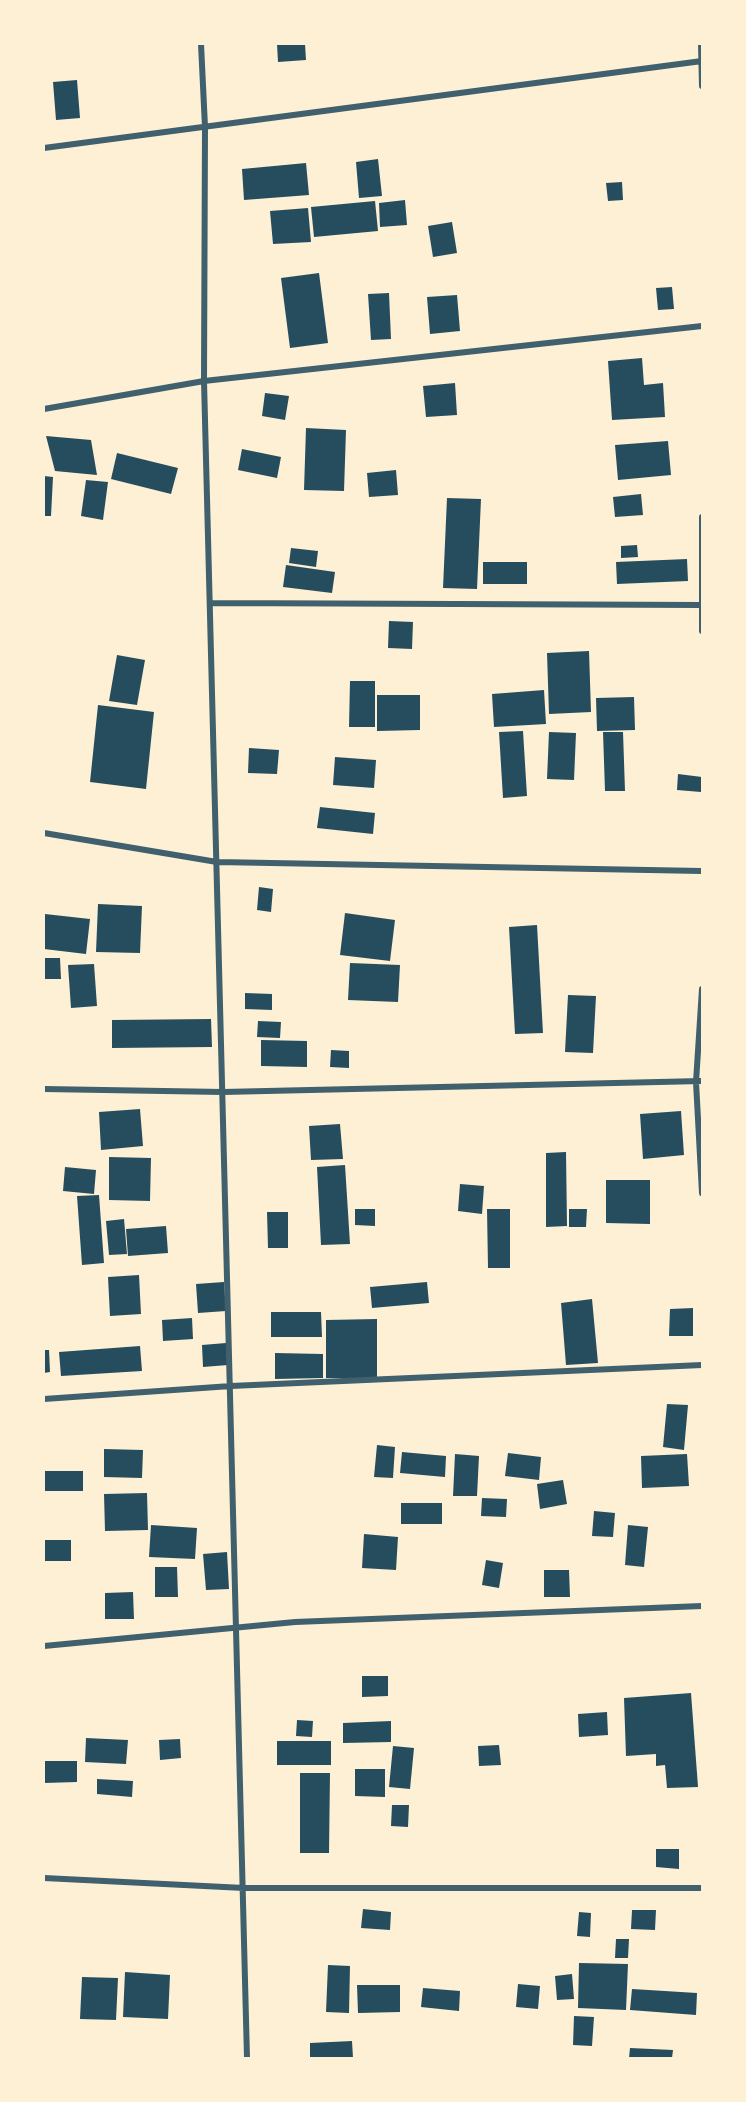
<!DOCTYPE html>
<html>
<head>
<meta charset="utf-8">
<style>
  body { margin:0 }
  #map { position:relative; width:746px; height:2102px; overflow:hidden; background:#fdf0d5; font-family:Cabin,sans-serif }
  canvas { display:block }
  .frame { position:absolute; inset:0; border:45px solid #fdf0d5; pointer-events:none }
</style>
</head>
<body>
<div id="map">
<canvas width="746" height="2102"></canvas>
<div class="frame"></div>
</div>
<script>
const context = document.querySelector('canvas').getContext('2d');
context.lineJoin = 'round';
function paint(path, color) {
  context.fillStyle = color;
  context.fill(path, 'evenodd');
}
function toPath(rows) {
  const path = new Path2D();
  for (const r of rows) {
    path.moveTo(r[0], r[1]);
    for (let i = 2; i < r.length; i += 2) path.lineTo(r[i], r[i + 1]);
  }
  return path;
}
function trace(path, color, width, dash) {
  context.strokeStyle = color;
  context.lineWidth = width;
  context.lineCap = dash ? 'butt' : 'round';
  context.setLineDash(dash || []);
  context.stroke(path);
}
paint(toPath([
  [277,44,305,44,306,60,278,62],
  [77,80,80,118,56,120,53,82],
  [378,159,382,196,359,198,356,162],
  [306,163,309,195,244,200,242,169],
  [622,182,623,200,608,201,606,183],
  [405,200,407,225,380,227,379,203],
  [375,201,378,231,314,237,311,207],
  [308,208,311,242,273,244,270,211],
  [452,222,457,253,433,257,428,226],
  [319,273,328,343,290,348,281,278],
  [672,287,674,309,658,310,656,288],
  [389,293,391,339,371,340,368,294],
  [457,295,460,331,430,334,427,297],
  [642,358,644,385,663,383,665,417,612,420,608,361],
  [455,383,457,415,426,417,423,386],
  [265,393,289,396,285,420,262,416],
  [306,428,346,430,344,491,304,490],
  [46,436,91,440,97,475,55,471],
  [668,441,671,475,618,480,615,445],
  [242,449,281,457,277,478,238,470],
  [117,453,178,468,171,494,111,479],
  [396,470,398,495,369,497,367,473],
  [44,476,53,477,51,516,44,516],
  [86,480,108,482,103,520,81,516],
  [641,494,643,515,615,517,613,497],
  [447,498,481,499,477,589,443,588],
  [637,545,638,557,621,558,621,546],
  [291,548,318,551,316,567,289,563],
  [687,559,688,581,617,584,616,562],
  [483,562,527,562,527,584,483,584],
  [286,565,335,572,332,593,283,587],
  [389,621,413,622,412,649,388,648],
  [589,651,591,712,549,714,547,653],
  [117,655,145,660,137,705,109,701],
  [350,681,375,681,375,727,349,727],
  [544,690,546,724,494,727,492,694],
  [377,695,420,695,420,730,377,731],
  [634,697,635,730,597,731,596,698],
  [98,705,154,712,146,789,90,782],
  [523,731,527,796,503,798,499,732],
  [549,732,576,733,574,780,547,779],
  [603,732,623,732,625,791,605,791],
  [249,748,279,750,277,774,248,773],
  [335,757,376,760,374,788,333,785],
  [678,774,702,777,701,792,677,790],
  [320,807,375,813,373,834,317,828],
  [259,887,273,889,271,912,257,910],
  [98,904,142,906,140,953,96,952],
  [345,913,395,920,390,961,340,955],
  [45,914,90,919,86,954,44,949],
  [537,925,543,1033,515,1034,509,927],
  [44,958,60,958,61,979,44,979],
  [350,963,400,965,398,1002,348,1000],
  [94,964,97,1006,71,1008,68,965],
  [245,993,272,994,272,1010,245,1009],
  [568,995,596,996,593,1053,565,1052],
  [211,1019,212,1047,112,1048,112,1020],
  [258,1021,281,1022,280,1038,257,1037],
  [261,1040,307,1041,307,1067,261,1066],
  [331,1050,349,1051,349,1068,330,1067],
  [140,1109,143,1146,101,1150,99,1112],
  [681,1111,684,1155,643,1159,640,1114],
  [340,1124,343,1159,311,1160,309,1126],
  [566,1152,567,1226,546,1227,546,1153],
  [109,1157,151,1158,150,1201,109,1200],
  [345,1165,350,1244,321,1245,317,1167],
  [65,1167,96,1170,94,1194,63,1191],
  [606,1180,650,1180,650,1224,606,1223],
  [460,1184,484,1186,482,1214,458,1211],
  [99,1195,104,1263,82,1265,77,1196],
  [355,1209,375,1209,375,1226,355,1225],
  [487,1209,510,1209,510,1268,488,1268],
  [569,1209,587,1209,586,1227,569,1227],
  [267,1212,288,1212,288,1248,268,1248],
  [124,1219,127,1254,109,1255,106,1221],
  [166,1226,168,1253,128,1256,126,1229],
  [139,1275,141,1314,110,1316,108,1277],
  [224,1282,226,1311,198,1313,196,1284],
  [427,1282,429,1303,372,1308,370,1287],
  [592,1299,598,1363,566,1365,561,1303],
  [693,1308,693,1336,669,1336,670,1309],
  [271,1312,321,1312,322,1337,271,1337],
  [192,1318,193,1339,163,1341,162,1320],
  [377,1319,377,1378,326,1378,326,1320],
  [226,1343,228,1365,203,1367,202,1345],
  [140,1346,142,1371,61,1376,59,1352],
  [44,1350,49,1350,50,1372,44,1373],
  [275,1353,323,1354,323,1378,275,1379],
  [667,1404,688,1405,684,1450,663,1447],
  [377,1445,395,1447,393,1478,374,1477],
  [104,1449,143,1450,142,1478,104,1477],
  [402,1452,446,1456,445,1477,400,1473],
  [508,1453,541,1457,539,1480,505,1476],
  [455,1454,479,1456,477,1496,453,1496],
  [687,1454,689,1486,642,1488,641,1456],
  [44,1471,83,1471,83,1491,44,1491],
  [563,1480,567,1504,540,1509,537,1484],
  [147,1493,148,1530,105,1531,104,1494],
  [482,1498,507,1499,506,1517,481,1516],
  [401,1503,442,1503,442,1524,401,1524],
  [594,1511,615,1513,613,1537,592,1536],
  [151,1525,197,1528,195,1559,149,1557],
  [628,1525,648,1527,644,1567,625,1565],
  [364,1534,398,1537,396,1570,362,1568],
  [44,1540,71,1540,71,1561,44,1561],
  [227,1552,229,1589,206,1590,203,1554],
  [486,1560,503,1563,499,1588,482,1585],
  [155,1567,177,1567,178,1597,155,1597],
  [544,1570,569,1570,570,1597,544,1597],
  [133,1592,134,1619,105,1619,105,1593],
  [362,1676,388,1676,388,1696,362,1697],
  [691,1693,698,1787,667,1788,665,1765,656,1766,656,1754,626,1756,624,1698],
  [607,1712,608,1735,579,1737,578,1714],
  [297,1720,313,1721,312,1737,296,1736],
  [391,1721,391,1742,343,1743,343,1723],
  [86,1738,128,1740,126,1764,85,1762],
  [180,1739,181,1758,160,1760,159,1740],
  [277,1741,331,1741,331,1765,277,1765],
  [499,1745,501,1765,479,1766,478,1746],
  [393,1746,414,1748,410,1789,389,1787],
  [44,1761,77,1761,77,1782,44,1783],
  [355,1769,385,1769,385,1797,355,1796],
  [300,1773,330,1773,329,1853,300,1853],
  [97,1779,133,1781,132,1797,97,1794],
  [392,1805,409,1805,408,1827,391,1826],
  [656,1849,679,1849,679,1869,656,1867],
  [363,1909,391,1912,390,1930,361,1928],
  [632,1910,656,1910,655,1930,631,1929],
  [579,1912,591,1913,590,1937,577,1936],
  [616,1939,629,1939,628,1958,615,1958],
  [579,1963,628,1964,626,2010,578,2008],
  [328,1965,350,1966,349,2013,326,2012],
  [125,1972,170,1975,168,2019,123,2017],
  [572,1974,574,1999,557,2000,555,1976],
  [82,1977,118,1978,116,2020,80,2019],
  [518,1984,540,1986,538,2009,516,2007],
  [357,1985,400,1985,400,2012,358,2013],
  [423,1988,460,1991,459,2011,421,2007],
  [632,1989,697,1993,696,2015,630,2010],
  [574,2016,594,2017,592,2046,573,2045],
  [352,2041,353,2058,310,2058,310,2043],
  [630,2048,673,2050,672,2058,629,2058]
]), '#264d5e');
trace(toPath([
  [201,44,205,127,204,381,247,2058],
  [701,44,702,86],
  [44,148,702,61],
  [44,409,204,381,702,326],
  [702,517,702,631],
  [210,603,702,605],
  [44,833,217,862,702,871],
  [702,989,696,1082,702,1193],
  [44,1089,223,1092,702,1081],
  [44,1399,231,1386,702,1365],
  [44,1646,295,1622,702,1606],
  [44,1878,244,1888,702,1888]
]), '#3f606c', 6);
</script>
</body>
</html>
